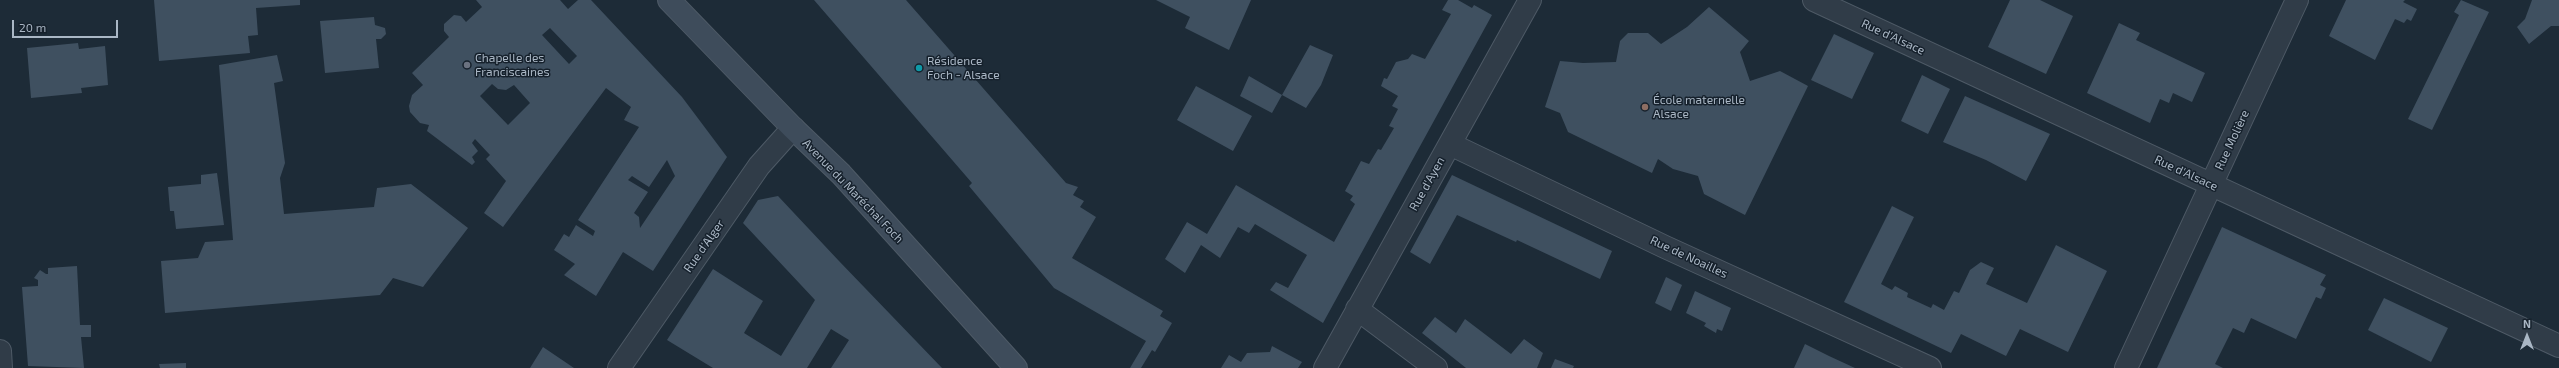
<!DOCTYPE html>
<html>
<head>
<meta charset="utf-8">
<style>
  body { margin:0 }
  #map { position:relative; width:2559px; height:368px; overflow:hidden; background:#1d2b37; font-family:"Exo 2",sans-serif }
  canvas { display:block }
  .north { position:absolute; left:2507px; top:316px; width:40px; height:40px; -webkit-text-stroke:3px #16212c; paint-order:stroke; rotate:0deg; font-size:11px; font-weight:700; line-height:16px; text-align:center; color:#aab7c5 }
  .north::after { content:''; display:block; margin:auto; width:14px; height:18px; background:#aab7c5; clip-path:polygon(50% 0,100% 100%,50% 72%,0 100%) }
  .scale { position:absolute; left:12px; top:20px; width:106px; height:18px; box-sizing:border-box; border:2px solid #aab7c5; border-top:0; padding-left:5px; font-size:12px; line-height:14px; white-space:nowrap; color:#aab7c5; -webkit-text-stroke:3px #16212c; paint-order:stroke }
</style>
</head>
<body>
<div id="map">
<canvas width="2559" height="368"></canvas>
<div class="north">N</div>
<div class="scale">20 m</div>
</div>
<script>
const context = document.querySelector('canvas').getContext('2d');
context.lineJoin = 'round';
function paint(path, color) {
  context.fillStyle = color;
  context.fill(path, 'evenodd');
}
function toPath(rows) {
  const path = new Path2D();
  for (const r of rows) {
    path.moveTo(r[0], r[1]);
    for (let i = 2; i < r.length; i += 2) path.lineTo(r[i], r[i + 1]);
  }
  return path;
}
function trace(path, color, width, dash) {
  context.strokeStyle = color;
  context.lineWidth = width;
  context.lineCap = dash ? 'butt' : 'round';
  context.setLineDash(dash || []);
  context.stroke(path);
}
function write(font, color, halo, rows, align = 'center') {
  context.font = font + ' "Exo 2",sans-serif';
  context.lineWidth = 3;
  context.setLineDash([]);
  context.textBaseline = 'middle';
  context.strokeStyle = halo;
  context.fillStyle = color;
  for (const [text, x, y, turn = 0] of rows) {
    context.save();
    context.translate(x, y);
    context.rotate((+turn || 0) * Math.PI / 180);
    context.textAlign = isNaN(turn) ? turn : align;
    if (halo) context.strokeText(text, 0, 0);
    context.fillText(text, 0, 0);
    context.restore();
  }
}
paint(toPath([
  [154,0,300,0,300,5,256,8,258,35,248,36,250,53,159,61],
  [476,0,560,0,568,9,578,0,591,0,682,97,727,157,653,271,623,252,596,296,564,275,575,264,554,250,564,234,569,237,576,225,593,236,595,231,578,220,639,127,624,120,631,107,606,88,503,227,484,213,506,181,486,159,490,155,475,139,472,143,478,151,472,157,475,162,472,165,427,131,429,125,420,123,410,112,409,106,412,95,423,85,412,73,449,37,444,31,444,24,454,15,461,16,466,22,482,7],
  [550,28,577,56,569,64,542,35],
  [492,84,498,89,506,90,514,85,530,103,508,125,480,96],
  [667,160,675,176,640,228,639,217,634,213,648,192,628,180,632,176,649,187],
  [814,0,906,0,1066,183,1078,187,1073,195,1084,201,1080,207,1096,217,1072,258,1163,311,1160,316,1172,323,1155,352,1152,350,1141,368,1130,368,1146,341,1054,288,969,186,972,183],
  [1156,0,1251,0,1229,50,1185,28,1190,17],
  [1448,0,1458,0,1472,8,1474,5,1492,15,1323,323,1270,290,1276,282,1288,288,1307,255,1255,224,1249,233,1238,227,1220,258,1201,245,1185,273,1165,259,1187,222,1207,234,1236,185,1334,242,1355,204,1350,200,1353,196,1345,191,1361,161,1369,164,1378,149,1381,150,1394,128,1389,126,1398,109,1392,106,1398,96,1381,86,1384,78,1387,79,1396,62,1408,59,1412,54,1425,59,1451,14,1442,10],
  [2010,0,2040,0,2073,16,2046,74,1988,47],
  [2346,0,2405,0,2403,2,2417,9,2411,21,2407,19,2404,23,2395,19,2375,60,2329,36],
  [2461,0,2489,12,2432,130,2408,119,2459,15,2454,12],
  [2532,0,2559,0,2559,26,2551,26,2529,44,2517,27,2525,19],
  [1709,7,1749,41,1740,52,1750,81,1780,71,1808,86,1745,215,1704,194,1698,176,1673,169,1658,159,1652,173,1568,132,1560,113,1545,107,1560,61,1583,63,1616,62,1620,41,1628,33,1648,33,1661,44,1687,27],
  [374,17,375,25,385,28,386,34,381,39,376,39,379,68,325,73,320,21],
  [2119,23,2140,33,2136,40,2205,73,2192,102,2173,93,2169,103,2160,99,2150,123,2087,93],
  [1834,34,1874,53,1852,99,1811,80],
  [78,43,79,49,105,46,108,85,81,88,82,93,31,98,27,48],
  [1310,45,1333,55,1321,85,1306,108,1282,95],
  [277,55,283,81,274,83,285,163,280,178,284,214,374,207,377,188,411,184,468,228,423,287,393,278,380,295,165,313,161,261,198,258,205,242,233,240,219,65],
  [1922,75,1950,89,1928,134,1901,121],
  [1249,76,1282,95,1272,113,1240,96],
  [1196,86,1252,116,1233,151,1177,120],
  [1965,96,2050,134,2026,181,1986,160,1943,142],
  [217,173,224,225,176,229,174,211,170,211,168,187,201,184,201,175],
  [1452,175,1612,251,1600,279,1517,240,1516,242,1457,215,1430,264,1410,252],
  [778,196,839,261,942,368,831,368,849,340,831,329,807,368,713,368,667,340,713,269,763,301,744,333,781,356,815,300,743,223,758,200],
  [1892,206,1914,217,1881,284,1892,290,1895,286,1908,293,1907,297,1931,308,1933,304,1944,310,1954,291,1959,293,1970,270,1981,262,1994,268,1986,284,2027,303,2056,245,2107,271,2068,352,2020,329,2006,356,1961,334,1951,353,1844,302],
  [2222,227,2326,275,2320,285,2326,288,2321,299,2316,297,2296,339,2251,318,2244,333,2233,328,2215,364,2223,368,2157,368],
  [77,266,80,325,91,325,91,337,81,337,84,368,28,366,22,287,38,286,38,280,34,278,40,270,46,274,48,274,48,268],
  [1666,277,1682,285,1671,311,1655,303],
  [1695,291,1731,308,1722,331,1717,329,1716,333,1704,326,1706,323,1686,313],
  [2384,298,2448,328,2431,362,2368,330],
  [1435,317,1456,333,1465,319,1511,354,1524,339,1543,353,1537,368,1466,368,1422,333],
  [1805,344,1829,356,1855,368,1794,368],
  [1272,346,1302,362,1298,368,1221,368,1229,355,1241,362,1247,353,1270,352],
  [543,347,574,368,530,368],
  [1555,359,1574,366,1573,368,1551,368],
  [186,363,186,368,160,368,159,364]
]), '#3f5060');
const minor = toPath([
  [1814,0,2559,346],
  [1450,144,1665,247,1930,368],
  [1357,309,1436,368],
  [0,351,1,368],
  [619,368,759,166,793,128],
  [1325,368,1530,0],
  [2126,368,2297,0]
]);
const secondary = toPath([
  [669,0,793,128,841,174,1016,368]
]);
trace(minor, '#4e5a66', 24);
trace(secondary, '#4e5a66', 24);
trace(minor, '#303c48', 22);
trace(secondary, '#3e4c5b', 22);
for (const [x, y, r, color] of [
  [467,65,4,"#6b7280"],
  [919,68,4,"#0f9aa8"],
  [1645,107,4,"#8d6e63"]
]) {
  const dot = new Path2D();
  dot.arc(x, y, r, 0, 2 * Math.PI);
  context.fillStyle = color;
  context.fill(dot);
  trace(dot, '#16212c', 1.5);
}
write('12px', '#aab7c5', '#16212c', [
  ["Rue d'Alsace",1893,37,25],
  ["Rue Molière",2232,140,-65],
  ["Rue d'Alsace",2186,173,25],
  ["Rue d'Ayen",1427,184,-61],
  ["Avenue du Maréchal Foch",853,191,46],
  ["Rue d'Alger",704,246,-55],
  ["Rue de Noailles",1689,257,25]
]);
write('12px', '#aab7c5', '#16212c', [
  ["Chapelle des",475,58],
  ["Franciscaines",475,72],
  ["Résidence",927,61],
  ["Foch - Alsace",927,75],
  ["École maternelle",1653,100],
  ["Alsace",1653,114]
], 'left');
</script>
</body>
</html>
